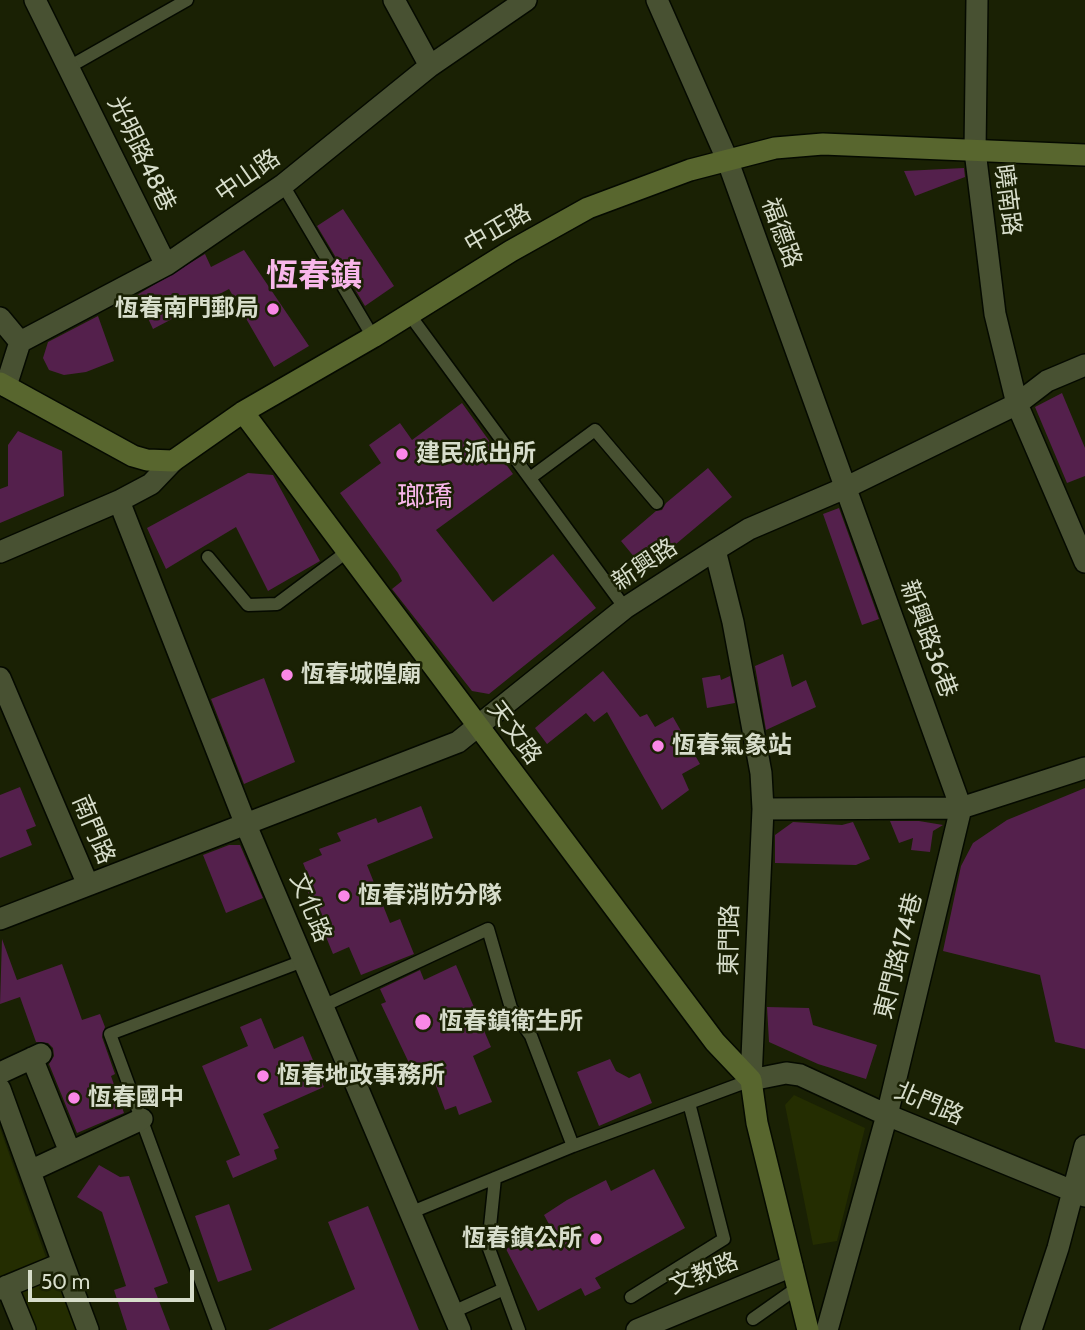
<!DOCTYPE html>
<html>
<head>
<meta charset="utf-8">
<style>
  body { margin:0 }
  #map { position:relative; width:1085px; height:1330px; overflow:hidden; background:#1a2104; font-family:Cabin,sans-serif }
  canvas { display:block }
  .scale { position:absolute; left:28px; top:1270px; width:166px; height:32px; box-sizing:border-box; border:4px solid #d7ddcb; border-top:0; padding-left:9px; font-size:21px; line-height:24px; white-space:nowrap; color:#d7ddcb; -webkit-text-stroke:5px #1a2104; paint-order:stroke }
</style>
</head>
<body>
<div id="map">
<canvas width="1085" height="1330"></canvas>
<div class="scale">50 m</div>
</div>
<script>
const context = document.querySelector('canvas').getContext('2d');
context.lineJoin = 'round';
function paint(path, color) {
  context.fillStyle = color;
  context.fill(path, 'evenodd');
}
function toPath(rows) {
  const path = new Path2D();
  for (const r of rows) {
    path.moveTo(r[0], r[1]);
    for (let i = 2; i < r.length; i += 2) path.lineTo(r[i], r[i + 1]);
  }
  return path;
}
function trace(path, color, width, dash) {
  context.strokeStyle = color;
  context.lineWidth = width;
  context.lineCap = dash ? 'butt' : 'round';
  context.setLineDash(dash || []);
  context.stroke(path);
}
function write(font, color, halo, rows, align = 'center') {
  context.font = font + ' Cabin,"Noto Sans TC",sans-serif';
  context.lineWidth = 5;
  context.setLineDash([]);
  context.textBaseline = 'middle';
  context.strokeStyle = halo;
  context.fillStyle = color;
  for (const [text, x, y, turn = 0] of rows) {
    context.save();
    context.translate(x, y);
    context.rotate((+turn || 0) * Math.PI / 180);
    context.textAlign = isNaN(turn) ? turn : align;
    if (halo) context.strokeText(text, 0, 0);
    context.fillText(text, 0, 0);
    context.restore();
  }
}
paint(toPath([
  [794,1095,865,1128,837,1241,813,1245,785,1105],
  [0,1128,47,1260,0,1281],
  [58,1276,80,1330,33,1330,18,1292]
]), '#242d01');
paint(toPath([
  [964,168,965,177,915,196,904,171],
  [343,209,394,286,365,306,317,226],
  [244,250,309,346,274,367,229,289,153,329,137,295,205,254,211,267],
  [98,316,114,361,86,372,64,375,49,370,43,358,48,342],
  [1062,393,1085,448,1085,476,1067,483,1035,407],
  [462,403,513,474,436,530,493,602,553,554,596,608,489,694,472,691,392,589,402,581,398,573,340,493,381,463,369,445,400,423,412,440],
  [18,431,62,451,64,496,0,523,0,489,8,486,8,445],
  [708,468,732,497,645,570,621,541,656,511,662,510,666,503],
  [248,473,273,475,320,561,268,591,236,527,166,569,147,528],
  [839,508,879,619,862,625,823,514],
  [783,654,792,687,806,680,816,707,766,730,755,666],
  [603,671,640,717,647,714,655,727,673,717,700,764,682,774,689,790,662,810,607,712,594,722,586,713,547,744,535,728],
  [720,675,721,680,730,676,735,703,707,708,702,678],
  [264,678,295,762,244,784,211,699],
  [20,787,36,826,26,830,32,845,0,858,0,795],
  [1085,788,1085,1049,1055,1042,1040,975,943,951,961,866,973,843,1007,820],
  [421,806,433,838,367,865,390,923,400,919,414,954,361,975,349,947,333,954,305,885,311,883,303,863,322,855,319,849,341,841,337,833,376,818,378,823],
  [890,821,919,821,943,825,933,831,930,852,911,850,913,838,899,843],
  [793,822,842,825,853,822,870,859,856,865,775,863,775,835],
  [229,845,240,845,263,898,226,913,203,855],
  [2,939,17,980,62,964,82,1020,100,1014,105,1027,102,1037,115,1074,111,1076,124,1113,77,1133,49,1064,54,1056,53,1048,48,1043,36,1042,20,997,0,1004],
  [456,965,491,1047,473,1056,492,1102,459,1115,456,1106,445,1110,432,1075,418,1082,381,1004,386,1002,380,989,420,970,424,980],
  [767,1007,809,1008,813,1025,877,1045,866,1079,818,1064,769,1042],
  [261,1018,274,1049,303,1036,324,1087,263,1114,279,1148,274,1150,277,1159,233,1178,226,1161,240,1155,202,1066,248,1046,240,1027],
  [610,1059,616,1071,629,1078,640,1073,652,1103,599,1126,577,1072],
  [99,1165,120,1177,129,1176,168,1283,154,1288,170,1330,127,1330,114,1290,126,1286,102,1212,77,1197],
  [654,1169,685,1228,595,1278,601,1288,585,1296,581,1288,538,1311,506,1249,550,1226,544,1215,567,1200,606,1180,611,1191],
  [229,1204,252,1270,218,1282,195,1216],
  [368,1206,419,1330,268,1330,355,1289,328,1222]
]), '#54204c');
const lane = toPath([
  [69,67,187,0],
  [283,185,373,337],
  [409,314,625,608],
  [530,478,595,430,657,503],
  [208,557,248,605,277,604,348,551],
  [323,1006,488,929,511,1008,531,1036,573,1146],
  [495,1178,488,1246,519,1330],
  [412,1212,573,1146,751,1080],
  [631,1297,724,1239,689,1103],
  [453,1312,504,1289],
  [753,1319,797,1288],
  [219,1330,110,1034,303,961]
]);
const street = toPath([
  [35,0,166,265],
  [394,0,430,66],
  [657,0,727,159,961,808],
  [977,0,975,151,995,314,1017,404,1085,562],
  [0,318,20,342],
  [6,386,20,342,166,265,283,185,430,66,526,0],
  [119,501,246,825,460,1330],
  [715,550,733,622,761,773,763,809,751,1080,786,1073,800,1075,887,1115,1085,1196],
  [0,552,119,501,151,484,173,461],
  [0,678,88,885,458,742,625,608,715,550,749,529,845,488,1017,404,1047,381,1085,365],
  [763,809,961,808,1085,768],
  [0,919,88,885],
  [32,1058,70,1152],
  [0,1073,41,1054],
  [0,1089,63,1263,0,1289],
  [30,1171,142,1119],
  [63,1263,88,1330],
  [7,1286,25,1330],
  [637,1330,792,1266],
  [827,1330,887,1115,961,808],
  [1031,1330,1058,1248,1085,1146]
]);
const secondary = toPath([
  [0,383,133,456,147,460,173,461,243,412,373,337,511,251,588,208,690,170,775,148,823,144,1085,155],
  [243,412,715,1042,751,1080,757,1123,808,1330]
]);
trace(lane, '#050a00', 15);
trace(street, '#050a00', 24);
trace(secondary, '#050a00', 24);
trace(lane, '#485132', 12);
trace(street, '#485132', 21);
trace(secondary, '#58662e', 21);
for (const [x, y, r, color] of [
  [273,309,7,"#fa87e7"],
  [402,454,7,"#fa87e7"],
  [287,675,7,"#fa87e7"],
  [658,746,7,"#fa87e7"],
  [344,896,7,"#fa87e7"],
  [423,1022,9,"#fa87e7"],
  [263,1076,7,"#fa87e7"],
  [74,1098,7,"#fa87e7"],
  [596,1239,7,"#fa87e7"]
]) {
  const dot = new Path2D();
  dot.arc(x, y, r, 0, 2 * Math.PI);
  context.fillStyle = color;
  context.fill(dot);
  trace(dot, '#1a2104', 2.5);
}
write('24px', '#d7ddcb', '#1a2104', [
  ["光明路48巷",141,154,64],
  ["中山路",248,176,-35],
  ["曉南路",1007,200,83],
  ["中正路",498,229,-30],
  ["福德路",781,233,70],
  ["新興路",645,565,-34],
  ["新興路36巷",928,639,70],
  ["天文路",514,733,53],
  ["南門路",93,830,67],
  ["文化路",310,908,68],
  ["東門路",730,940,-89],
  ["東門路174巷",899,956,-76],
  ["北門路",929,1104,23],
  ["文教路",704,1274,-22]
]);
write('bold 24px', '#d7ddcb', '#1a2104', [
  ["恆春南門郵局",259,309,"right"],
  ["建民派出所",416,454],
  ["恆春城隍廟",301,675],
  ["恆春氣象站",672,746],
  ["恆春消防分隊",358,896],
  ["恆春鎮衛生所",439,1022],
  ["恆春地政事務所",277,1076],
  ["恆春國中",88,1098],
  ["恆春鎮公所",582,1239,"right"]
], 'left');
write('28px', '#f8b7ea', '#1a2104', [
  ["瑯𤩝",425,498]
]);
write('bold 32px', '#f8b7ea', '#1a2104', [
  ["恆春鎮",314,277]
]);
</script>
</body>
</html>
